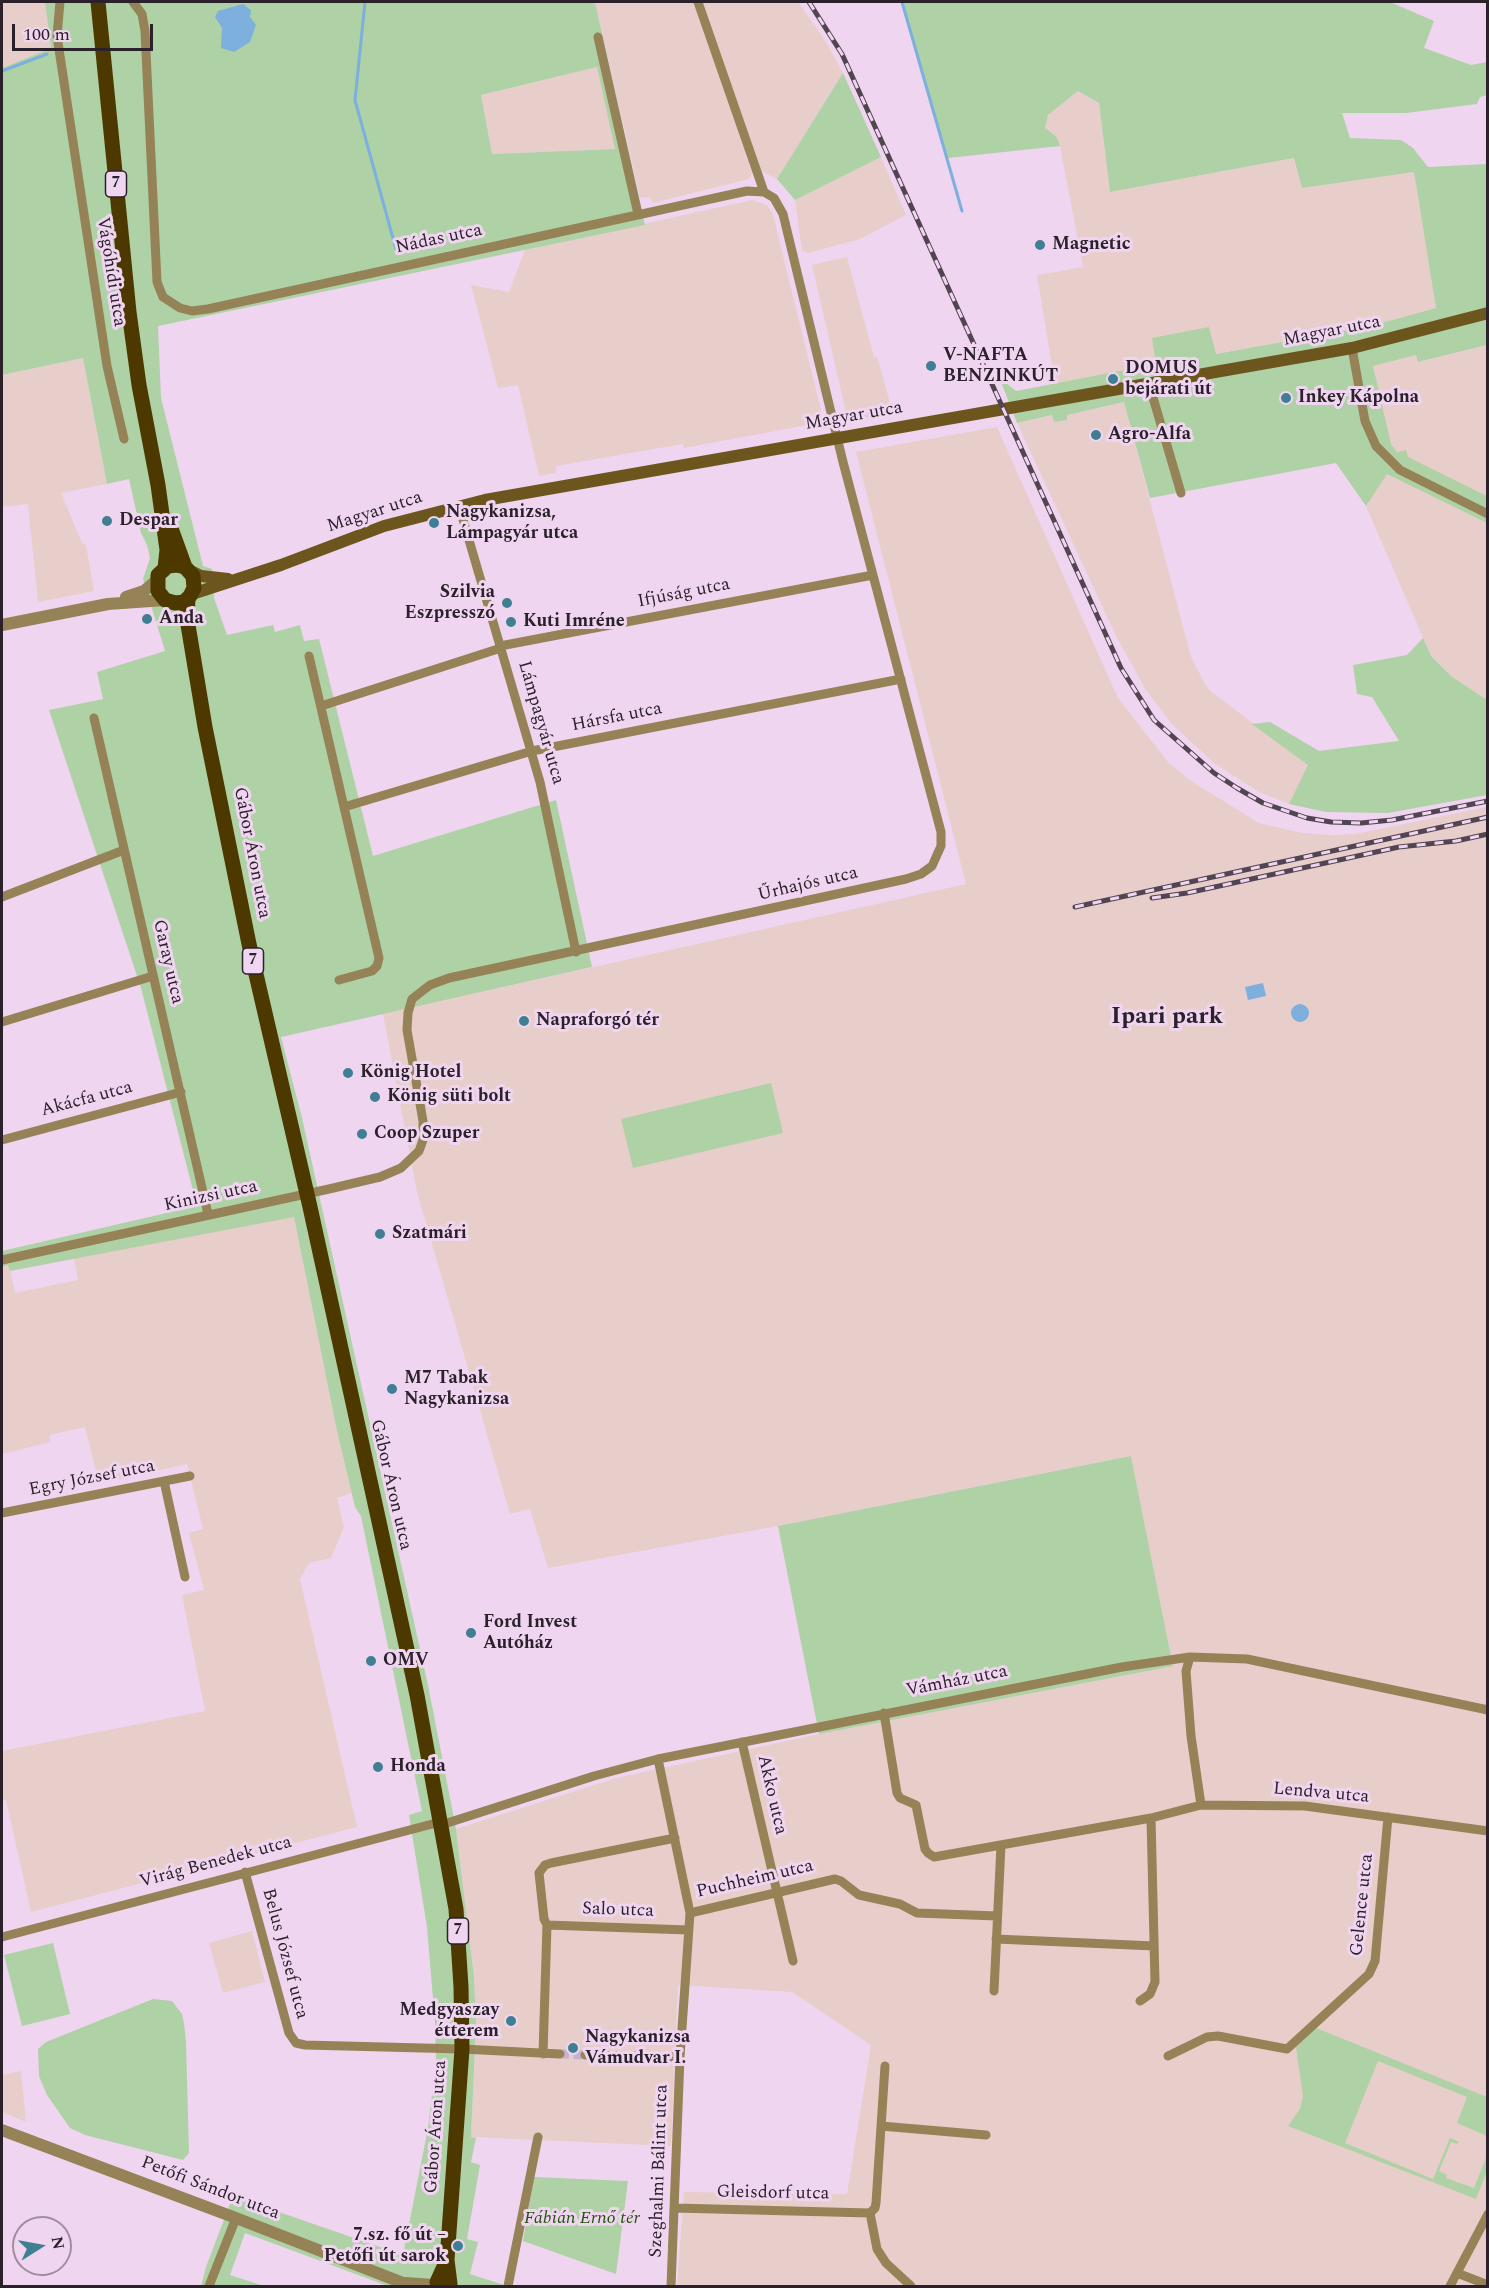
<!DOCTYPE html>
<html>
<head>
<meta charset="utf-8">
<style>
  body { margin:0 }
  #map { position:relative; width:1489px; height:2288px; overflow:hidden; background:#f0d5f0; font-family:Spectral,serif }
  canvas { display:block }
  .frame { position:absolute; inset:0; border:3px solid #2b212b; pointer-events:none }
  .north { position:absolute; left:12px; top:2216px; width:60px; height:60px; box-sizing:border-box; background:#f0d5f0; border:2px solid #a18da1; border-radius:50%; rotate:79deg; font-size:16px; font-weight:700; line-height:24px; text-align:center; color:#2b212b }
  .north::after { content:''; display:block; margin:auto; width:21px; height:27px; background:#407f93; clip-path:polygon(50% 0,100% 100%,50% 72%,0 100%) }
  .scale { position:absolute; left:12px; top:24px; width:141px; height:27px; box-sizing:border-box; border:3px solid #2b212b; border-top:0; padding-left:8px; font-size:18px; line-height:21px; white-space:nowrap; color:#2b212b; -webkit-text-stroke:4px #f0d5f0; paint-order:stroke }
</style>
</head>
<body>
<div id="map">
<canvas width="1489" height="2288"></canvas>
<div class="frame"></div>
<div class="north">N</div>
<div class="scale">100 m</div>
</div>
<script>
const context = document.querySelector('canvas').getContext('2d');
context.lineJoin = 'round';
function paint(path, color) {
  context.fillStyle = color;
  context.fill(path, 'evenodd');
}
function toPath(rows) {
  const path = new Path2D();
  for (const r of rows) {
    if (r.length === 3) {
      path.moveTo(r[0] + r[2], r[1]);
      path.arc(r[0], r[1], r[2], 0, 2 * Math.PI);
      continue;
    }
    path.moveTo(r[0], r[1]);
    for (let i = 2; i < r.length; i += 2) path.lineTo(r[i], r[i + 1]);
  }
  return path;
}
function trace(path, color, width, dash) {
  context.strokeStyle = color;
  context.lineWidth = width;
  context.lineCap = dash ? 'butt' : 'round';
  context.setLineDash(dash || []);
  context.stroke(path);
}
function write(font, color, halo, rows, align = 'center') {
  context.font = font + ' Spectral,serif';
  context.lineWidth = 6;
  context.setLineDash([]);
  context.textBaseline = 'middle';
  context.strokeStyle = halo;
  context.fillStyle = color;
  for (const [text, x, y, turn = 0] of rows) {
    context.save();
    context.translate(x, y);
    context.rotate((+turn || 0) * Math.PI / 180);
    context.textAlign = isNaN(turn) ? turn : align;
    if (halo) context.strokeText(text, 0, 0);
    context.fillText(text, 0, 0);
    context.restore();
  }
}
paint(toPath([
  [2,2,45,2,51,48,2,68],
  [595,2,694,2,752,173,749,179,653,203,649,197,640,198],
  [703,2,798,2,825,40,843,73,777,179,761,171],
  [597,67,616,149,492,154,481,95],
  [1078,91,1099,103,1110,192,1295,158,1302,188,1414,172,1436,308,1370,326,1215,354,1209,327,1157,364,1055,384,1037,275,1083,267,1060,146,1057,137,1045,128,1048,115],
  [881,157,906,215,860,239,808,253,802,251,795,200],
  [752,200,767,205,773,215,824,422,684,448,683,444,556,466,556,473,539,476,518,385,498,388,471,285,509,292,525,250],
  [847,257,874,357,877,357,893,413,848,421,812,265],
  [1487,345,1487,496,1397,452,1391,444,1387,434,1373,365,1416,355,1418,362],
  [83,358,107,484,61,493,82,543,86,545,94,591,38,602,28,504,2,507,2,375],
  [1124,402,1191,657,1204,682,1210,691,1309,765,1289,804,1259,792,1215,764,1171,723,1146,690,1117,638,1017,423,1053,415,1054,422,1067,420,1067,415],
  [997,427,1118,698,1168,762,1191,781,1259,823,1302,833,1332,835,1355,834,1487,807,1487,2286,677,2286,684,2192,847,2194,871,2045,792,1992,678,1985,671,2146,471,2137,476,2023,474,1977,456,1829,616,1778,819,1734,1173,1665,1131,1456,778,1526,548,1568,530,1509,510,1514,417,1192,383,1014,966,884,856,452],
  [1387,473,1487,523,1487,700,1451,676,1431,656,1366,506],
  [294,1216,337,1431,352,1493,337,1498,344,1527,331,1558,309,1563,300,1579,357,1827,31,1912,6,1800,2,1800,2,1751,205,1711,182,1595,204,1590,189,1533,203,1529,187,1464,99,1484,85,1427,50,1435,50,1442,2,1454,2,1267,9,1265,15,1293,78,1280,74,1258],
  [252,1931,265,1982,223,1993,209,1943],
  [21,2071,26,2122,2,2112,2,2075]
]), '#e8ceca');
paint(toPath([
  [45,2,595,2,645,225,158,326,161,398,203,566,212,569,214,598,227,635,273,625,275,632,300,625,304,641,319,639,373,856,556,800,592,967,281,1037,302,1118,428,1685,456,1829,474,1977,476,2023,471,2137,476,2138,471,2162,480,2165,467,2239,478,2242,470,2274,507,2286,388,2286,245,2233,230,2275,264,2286,201,2286,206,2267,233,2196,403,2255,428,2128,436,2060,435,2023,427,1927,409,1815,422,1811,361,1516,355,1507,337,1431,294,1217,10,1271,8,1265,2,1267,2,1251,197,1206,141,988,49,710,103,699,97,672,165,651,143,579,150,558,147,545,141,533,129,479,107,484,83,358,2,375,2,68,51,48],
  [597,67,615,149,492,154,481,95],
  [901,2,1390,2,1434,21,1424,48,1471,65,1487,62,1487,95,1480,97,1477,104,1406,113,1342,113,1350,138,1401,140,1413,148,1428,167,1487,164,1487,345,1418,362,1416,355,1373,366,1391,444,1397,452,1406,450,1408,457,1487,496,1487,523,1387,474,1366,506,1336,463,1150,498,1124,402,1067,415,1067,420,1054,422,1052,415,1017,423,999,377,1016,391,1156,364,1152,338,1209,327,1216,354,1370,326,1436,308,1414,172,1302,188,1294,158,1110,192,1099,103,1078,91,1048,115,1045,128,1057,137,1060,146,948,158],
  [843,73,881,157,795,200,777,179],
  [1423,638,1431,656,1451,676,1487,700,1487,795,1388,813,1326,812,1289,804,1308,765,1252,724,1270,722,1319,751,1399,741,1372,697,1357,694,1353,665,1407,655],
  [771,1083,783,1133,633,1168,621,1119],
  [1131,1456,1173,1666,819,1734,778,1526],
  [53,1943,70,2014,22,2026,4,1955],
  [153,1999,172,2001,182,2014,184,2023,186,2042,189,2153,183,2160,85,2135,70,2128,47,2095,39,2076,38,2049,46,2042],
  [1316,2028,1487,2097,1487,2136,1457,2123,1467,2097,1378,2061,1345,2143,1433,2179,1450,2138,1459,2142,1457,2144,1451,2142,1439,2171,1447,2175,1446,2178,1474,2188,1487,2155,1487,2171,1476,2199,1288,2126,1300,2109,1303,2096,1296,2047],
  [534,2177,628,2181,616,2274,523,2241]
]), '#aed1a6');
paint(toPath([
  [243,4,251,10,250,17,256,25,250,42,234,52,221,48,222,28,215,17,218,11],
  [1263,983,1266,996,1248,1000,1245,987],
  [1300,1013,9]
]), '#7db0dd');
trace(toPath([
  [365,2,355,100,397,253],
  [902,2,962,211],
  [2,71,47,54]
]), '#7db0dd', 3);
trace(toPath([
  [560,2054,585,2055]
]), '#c9b1c9', 9, [9, 4.5]);
trace(toPath([
  [60,2,57,36,107,366,124,439],
  [698,2,764,192],
  [598,37,638,214],
  [1352,348,1365,421,1376,446,1400,470,1488,514],
  [1149,384,1181,493],
  [459,506,540,782,576,952],
  [500,646,873,575],
  [309,656,379,958,377,966,372,971,339,980],
  [321,706,501,648],
  [94,718,208,1214],
  [344,807,532,751,901,679],
  [2,897,124,850],
  [2,1022,153,976],
  [2,1140,181,1092],
  [2,1260,329,1189,380,1177,401,1168,419,1151,423,1140,423,1121,407,1030,408,1013,412,999,430,985,449,978,906,879,921,874,932,866,941,846,941,832,843,462,783,214,774,198,764,192,747,191,208,309,192,311,180,308,163,297,157,282,145,31,142,14,133,2],
  [164,1481,185,1577],
  [2,1513,190,1476],
  [1190,1657,1186,1671,1191,1736,1201,1805],
  [884,1713,897,1793,900,1798,916,1805,925,1849,928,1853,934,1857,1151,1818,1201,1805,1305,1806,1488,1831],
  [742,1742,793,1961],
  [658,1759,690,1913,680,2057,671,2286],
  [441,1825,594,1776,658,1759,1122,1667,1190,1657,1247,1659,1488,1710],
  [245,1872,289,2033,296,2043,305,2045,462,2049,560,2054],
  [690,1913,835,1879,841,1881,859,1895,900,1904,917,1913,997,1916],
  [547,1925,688,1930],
  [2,1937,440,1822],
  [996,1939,1154,1946],
  [994,1991,1001,1845],
  [1140,2001,1150,1994,1155,1982,1151,1818],
  [543,2054,547,1925,544,1919,539,1873,545,1865,551,1863,675,1838],
  [585,2055,680,2057],
  [1168,2056,1207,2037,1218,2036,1287,2049,1369,1974,1375,1961,1388,1817],
  [881,2126,986,2135],
  [675,2208,870,2213,877,2249,886,2263,911,2286],
  [870,2213,875,2208,876,2203,885,2066],
  [1457,2273,1488,2285],
  [209,2286,236,2218],
  [508,2286,538,2137],
  [1450,2286,1488,2214]
]), '#958256', 9);
trace(toPath([
  [126,597,144,591,157,580],
  [2,625,108,604,165,600],
  [2,2130,236,2218,411,2286],
  [406,2283,433,2285]
]), '#958256', 12);
trace(toPath([
  [189,570,201,576,228,579],
  [192,594,281,565,384,526,485,500,1352,348,1488,313]
]), '#6c561e', 12);
trace(toPath([
  [98,2,129,312,139,385,158,485,167,550,165,568],
  [172,531,185,567,193,576,194,588,190,596,184,602,175,603,165,600,158,591,158,575,168,566,177,565,185,567],
  [188,599,187,619,205,727,249,944,310,1207,417,1695,456,1909,461,1987,462,2049,447,2260,450,2284],
  [437,2282,447,2260]
]), '#4d3900', 15);
const rail = toPath([
  [809,2,842,54,1121,668,1154,720,1214,773,1237,788,1263,803,1307,818,1331,822,1361,823,1392,820,1488,801],
  [1152,898,1187,893,1399,847,1456,841,1488,834],
  [1075,907,1488,817]
]);
trace(rail, '#524552', 5);
trace(rail, '#f0d5f0', 3, [9]);
for (const [x, y, r, color] of [
  [1040,245,6,"#407f93"],
  [931,366,6,"#407f93"],
  [1113,379,6,"#407f93"],
  [1286,398,6,"#407f93"],
  [1096,435,6,"#407f93"],
  [107,521,6,"#407f93"],
  [434,523,6,"#407f93"],
  [507,603,6,"#407f93"],
  [147,619,6,"#407f93"],
  [511,622,6,"#407f93"],
  [524,1021,6,"#407f93"],
  [348,1073,6,"#407f93"],
  [375,1097,6,"#407f93"],
  [362,1134,6,"#407f93"],
  [380,1234,6,"#407f93"],
  [392,1389,6,"#407f93"],
  [471,1633,6,"#407f93"],
  [371,1661,6,"#407f93"],
  [378,1767,6,"#407f93"],
  [511,2021,6,"#407f93"],
  [573,2048,6,"#407f93"],
  [458,2246,6,"#407f93"]
]) {
  const dot = new Path2D();
  dot.arc(x, y, r, 0, 2 * Math.PI);
  context.fillStyle = color;
  context.fill(dot);
  trace(dot, '#f0d5f0', 2);
}
for (const [x, y, w] of [
  [116,184,21],
  [253,961,21],
  [458,1931,21]
]) {
  const box = new Path2D();
  box.roundRect(x - w / 2, y - 13, w, 26, 4.5);
  context.fillStyle = '#f0d5f0';
  context.fill(box);
  trace(box, '#2b212b', 1.5);
}
write('bold 16px', '#2b212b', null, [
  ["7",116,184],
  ["7",253,961],
  ["7",458,1931]
]);
write('18px', '#2b212b', '#f0d5f0', [
  ["Nádas utca",439,240,-12],
  ["Vágóhídi utca",110,272,81],
  ["Magyar utca",1332,332,-11],
  ["Magyar utca",854,417,-10],
  ["Magyar utca",375,513,-18],
  ["Ifjúság utca",684,594,-11],
  ["Hársfa utca",617,718,-11],
  ["Lámpagyár utca",540,723,74],
  ["Gábor Áron utca",251,853,79],
  ["Űrhajós utca",808,885,-13],
  ["Garay utca",167,962,77],
  ["Akácfa utca",87,1100,-15],
  ["Kinizsi utca",211,1197,-12],
  ["Egry József utca",92,1479,-11],
  ["Gábor Áron utca",390,1485,77],
  ["Vámház utca",957,1682,-11],
  ["Lendva utca",1321,1794,5],
  ["Akko utca",771,1795,77],
  ["Virág Benedek utca",216,1863,-15],
  ["Puchheim utca",755,1880,-13],
  ["Gelence utca",1363,1905,-84],
  ["Salo utca",618,1911,2],
  ["Belus József utca",284,1954,75],
  ["Gábor Áron utca",437,2127,-86],
  ["Szeghalmi Bálint utca",660,2171,-88],
  ["Petőfi Sándor utca",210,2189,21],
  ["Gleisdorf utca",773,2194,1]
]);
write('bold 18px', '#2b212b', '#f0d5f0', [
  ["Magnetic",1052,245],
  ["V-NAFTA",943,356],
  ["BENZINKÚT",943,377],
  ["DOMUS",1125,369],
  ["bejárati út",1125,390],
  ["Inkey Kápolna",1298,398],
  ["Agro-Alfa",1108,435],
  ["Nagykanizsa,",446,513],
  ["Lámpagyár utca",446,534],
  ["Despar",119,521],
  ["Szilvia",495,593,"right"],
  ["Eszpresszó",495,614,"right"],
  ["Anda",159,619],
  ["Kuti Imréne",523,622],
  ["Napraforgó tér",536,1021],
  ["König Hotel",360,1073],
  ["König süti bolt",387,1097],
  ["Coop Szuper",374,1134],
  ["Szatmári",392,1234],
  ["M7 Tabak",404,1379],
  ["Nagykanizsa",404,1400],
  ["Ford Invest",483,1623],
  ["Autóház",483,1644],
  ["OMV",383,1661],
  ["Honda",390,1767],
  ["Medgyaszay",499,2011,"right"],
  ["étterem",499,2032,"right"],
  ["Nagykanizsa",585,2038],
  ["Vámudvar I.",585,2059],
  ["7.sz. fő út –",446,2236,"right"],
  ["Petőfi út sarok",446,2257,"right"]
], 'left');
write('italic 18px', '#20540d', '#f0d5f0', [
  ["Fábián Ernő tér",582,2219]
]);
write('bold 24px', '#2b212b', '#f0d5f0', [
  ["Ipari park",1167,1018]
]);
</script>
</body>
</html>
